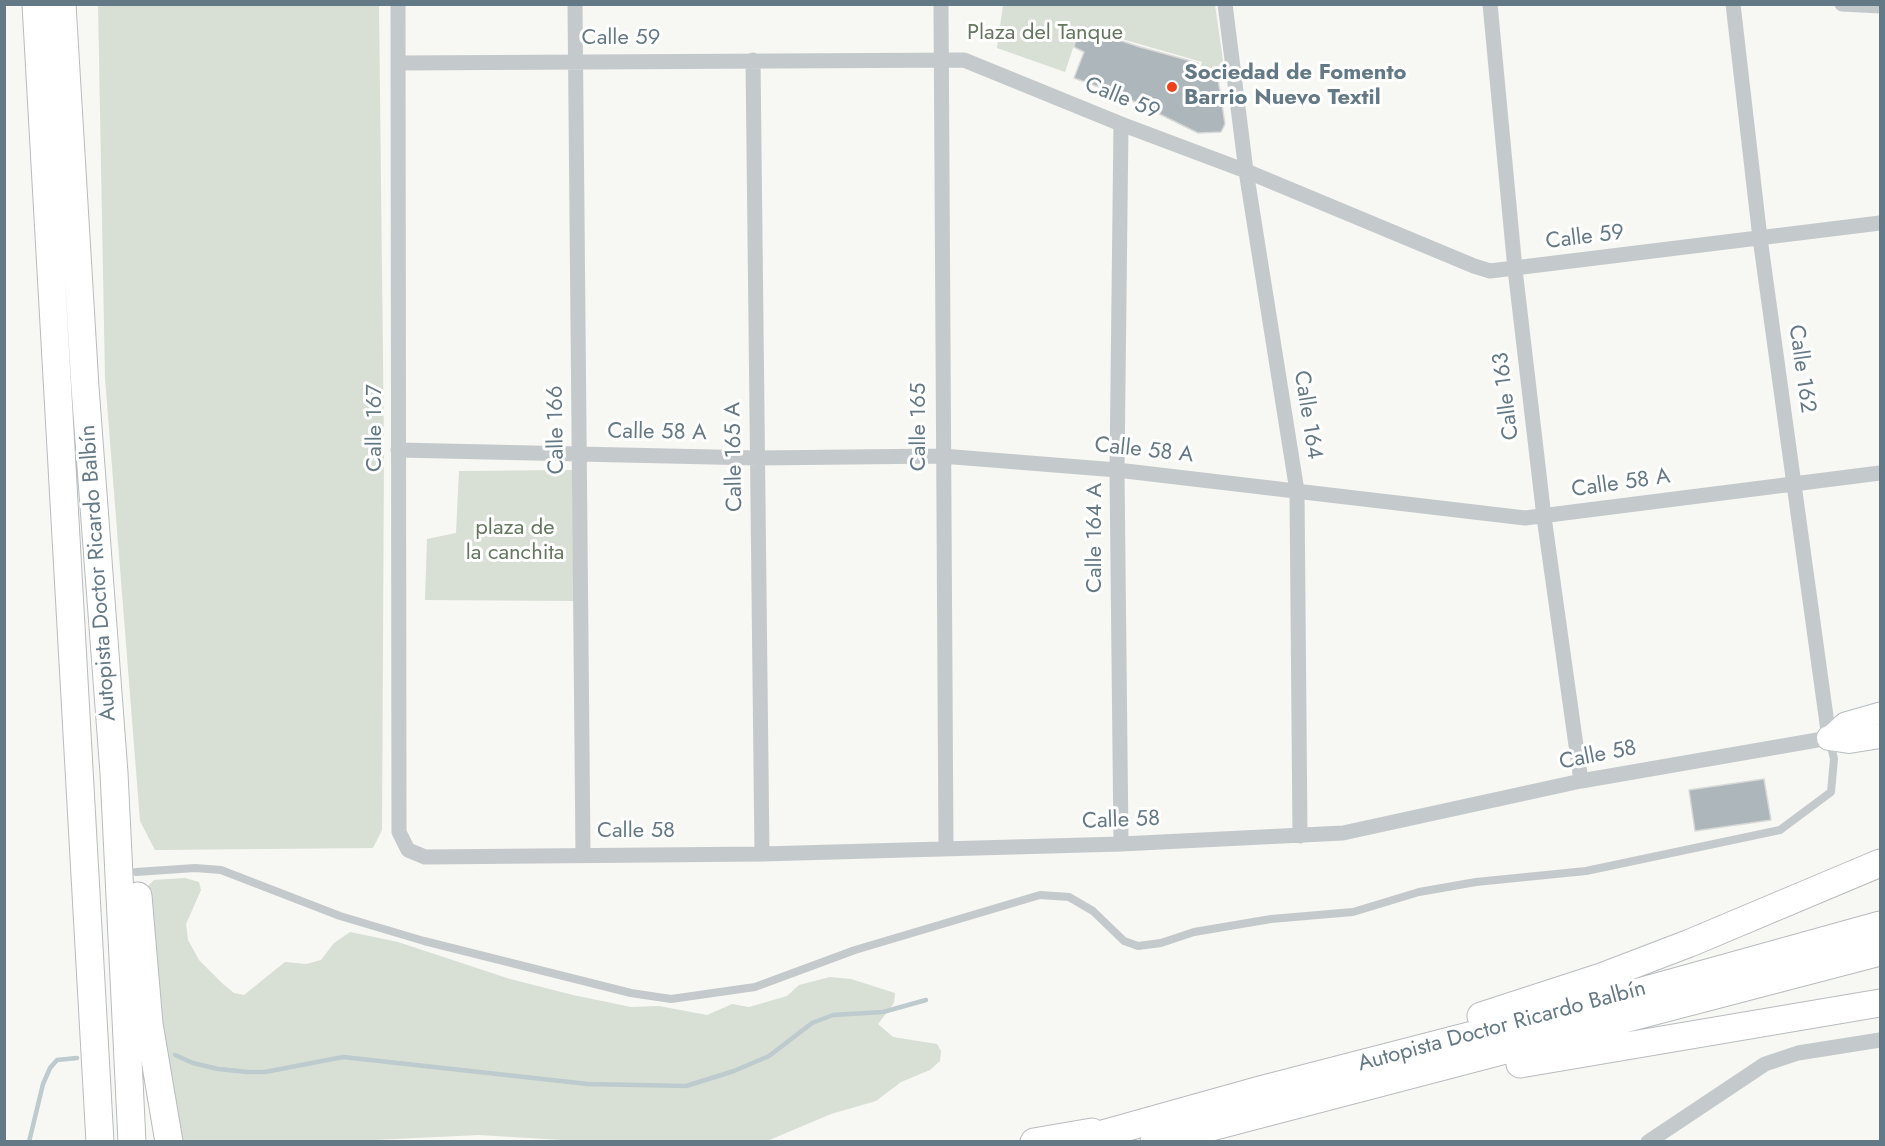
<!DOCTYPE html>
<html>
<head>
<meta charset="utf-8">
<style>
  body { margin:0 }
  #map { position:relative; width:1885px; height:1146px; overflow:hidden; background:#f7f7f3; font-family:Jost,sans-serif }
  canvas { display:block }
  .frame { position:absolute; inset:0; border:6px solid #647986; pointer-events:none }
</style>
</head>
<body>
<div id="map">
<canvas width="1885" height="1146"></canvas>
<div class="frame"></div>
</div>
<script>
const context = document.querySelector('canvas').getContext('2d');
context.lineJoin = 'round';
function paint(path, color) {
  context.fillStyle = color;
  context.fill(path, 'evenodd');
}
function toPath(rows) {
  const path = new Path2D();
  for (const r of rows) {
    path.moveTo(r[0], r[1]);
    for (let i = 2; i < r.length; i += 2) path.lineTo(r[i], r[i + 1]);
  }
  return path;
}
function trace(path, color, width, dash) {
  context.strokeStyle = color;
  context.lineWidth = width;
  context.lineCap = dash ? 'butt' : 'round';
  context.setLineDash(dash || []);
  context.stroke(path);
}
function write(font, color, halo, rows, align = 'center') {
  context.font = font + ' Jost,sans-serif';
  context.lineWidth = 6;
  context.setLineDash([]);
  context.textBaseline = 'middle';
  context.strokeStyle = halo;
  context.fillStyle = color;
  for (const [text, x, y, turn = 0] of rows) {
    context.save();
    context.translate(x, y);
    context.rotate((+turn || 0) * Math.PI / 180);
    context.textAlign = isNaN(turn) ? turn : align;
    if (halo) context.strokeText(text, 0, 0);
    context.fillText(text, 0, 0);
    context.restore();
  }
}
paint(toPath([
  [98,5,379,5,384,449,382,830,373,848,155,850,140,821,105,378],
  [1003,5,1215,5,1225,74,1200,69,1202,62,1080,27,1065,72,997,48],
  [572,470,574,601,425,600,427,539,456,533,459,471],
  [185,878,199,882,201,890,186,924,188,940,199,960,223,984,234,993,244,995,285,962,306,964,321,960,334,943,350,932,398,942,510,979,573,995,631,1007,659,1006,707,1015,732,1004,749,1007,787,996,799,985,830,977,851,979,895,993,894,1003,878,1024,893,1037,937,1044,941,1051,940,1061,930,1070,901,1082,876,1101,831,1114,767,1141,595,1142,479,1135,332,1142,175,1141,169,1060,166,1045,161,1041,146,888,154,880]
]), '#d8dfd4');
trace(toPath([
  [175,1055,193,1063,218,1069,248,1072,265,1072,343,1057,588,1084,686,1086,734,1071,769,1056,812,1023,833,1015,883,1012,926,1000],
  [29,1142,43,1084,50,1068,57,1060,77,1058]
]), '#bdcace', 4.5);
const building = toPath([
  [1079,27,1140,47,1198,63,1195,72,1218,79,1225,124,1221,132,1198,133,1121,95,1074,78,1084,52,1074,47,1079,27],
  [1764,779,1771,820,1695,831,1689,790,1764,779]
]);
paint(building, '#adb6bb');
trace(building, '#d8d8d6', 1.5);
const secondary = toPath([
  [1829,738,1845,723,1880,713]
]);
const primary = toPath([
  [1829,738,1849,741,1880,736]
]);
const highway = toPath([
  [36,4,100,1142],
  [62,4,85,387,114,773,132,1142],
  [138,896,149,1024,169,1142],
  [1481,1016,1601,977,1690,943,1880,863],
  [1520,1064,1880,1003],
  [1034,1142,1092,1132],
  [1074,1142,1260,1090,1635,993,1880,925],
  [1154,1142,1880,952]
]);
trace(secondary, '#b6bcc0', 23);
trace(primary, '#b7bcbf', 26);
trace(highway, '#b8bcbf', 29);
trace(toPath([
  [136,872,195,868,221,870,340,916,424,941,631,993,671,999,755,987,855,950,1040,895,1069,897,1093,911,1124,941,1138,946,1161,943,1194,932,1271,919,1353,912,1419,892,1476,882,1586,871,1780,830,1831,792,1834,759,1830,742]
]), '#c4c9cb', 8);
trace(toPath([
  [398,4,399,832,408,850,425,857,762,854,1121,844,1343,833,1581,781,1829,738,1760,238,1733,4],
  [575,4,583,855],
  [941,4,946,849],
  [1225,4,1246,171,1297,491,1300,836],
  [1490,4,1515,269,1544,517,1581,781],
  [1842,4,1880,6],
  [753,60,762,854],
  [398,63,964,60,1121,124,1246,171,1474,266,1490,271,1880,223],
  [398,450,758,458,942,456,1117,470,1525,518,1880,473],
  [1121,844,1117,470,1121,124],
  [1648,1142,1765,1064,1798,1053,1880,1040]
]), '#c4c9cb', 15);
trace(secondary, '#fff', 21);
trace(primary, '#fff', 24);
trace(highway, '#fff', 27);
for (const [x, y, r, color] of [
  [1172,87,6,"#ef421b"]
]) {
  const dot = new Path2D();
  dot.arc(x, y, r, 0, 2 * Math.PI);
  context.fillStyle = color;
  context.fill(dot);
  trace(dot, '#fff', 2);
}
write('22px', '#65785f', '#fff', [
  ["Plaza del Tanque",1045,34],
  ["plaza de",515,529],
  ["la canchita",515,554]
]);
write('22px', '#647986', '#fff', [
  ["Calle 59",621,39],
  ["Calle 59",1122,99,22],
  ["Calle 59",1585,238,-7],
  ["Calle 162",1801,369,82],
  ["Calle 163",1507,396,-97],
  ["Calle 164",1307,415,81],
  ["Calle 165",920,427,-90],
  ["Calle 167",376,428,-90],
  ["Calle 166",557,430,-91],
  ["Calle 58 A",657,433,1],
  ["Calle 58 A",1144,451,6],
  ["Calle 165 A",735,457,-91],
  ["Calle 58 A",1621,484,-8],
  ["Calle 164 A",1096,538,-90],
  ["Autopista Doctor Ricardo Balbín",99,573,-94],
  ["Calle 58",1598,756,-11],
  ["Calle 58",1121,821,-2],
  ["Calle 58",636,832],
  ["Autopista Doctor Ricardo Balbín",1502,1027,-15]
]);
write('bold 22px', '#647986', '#fff', [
  ["Sociedad de Fomento",1184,74],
  ["Barrio Nuevo Textil",1184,99]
], 'left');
</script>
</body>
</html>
